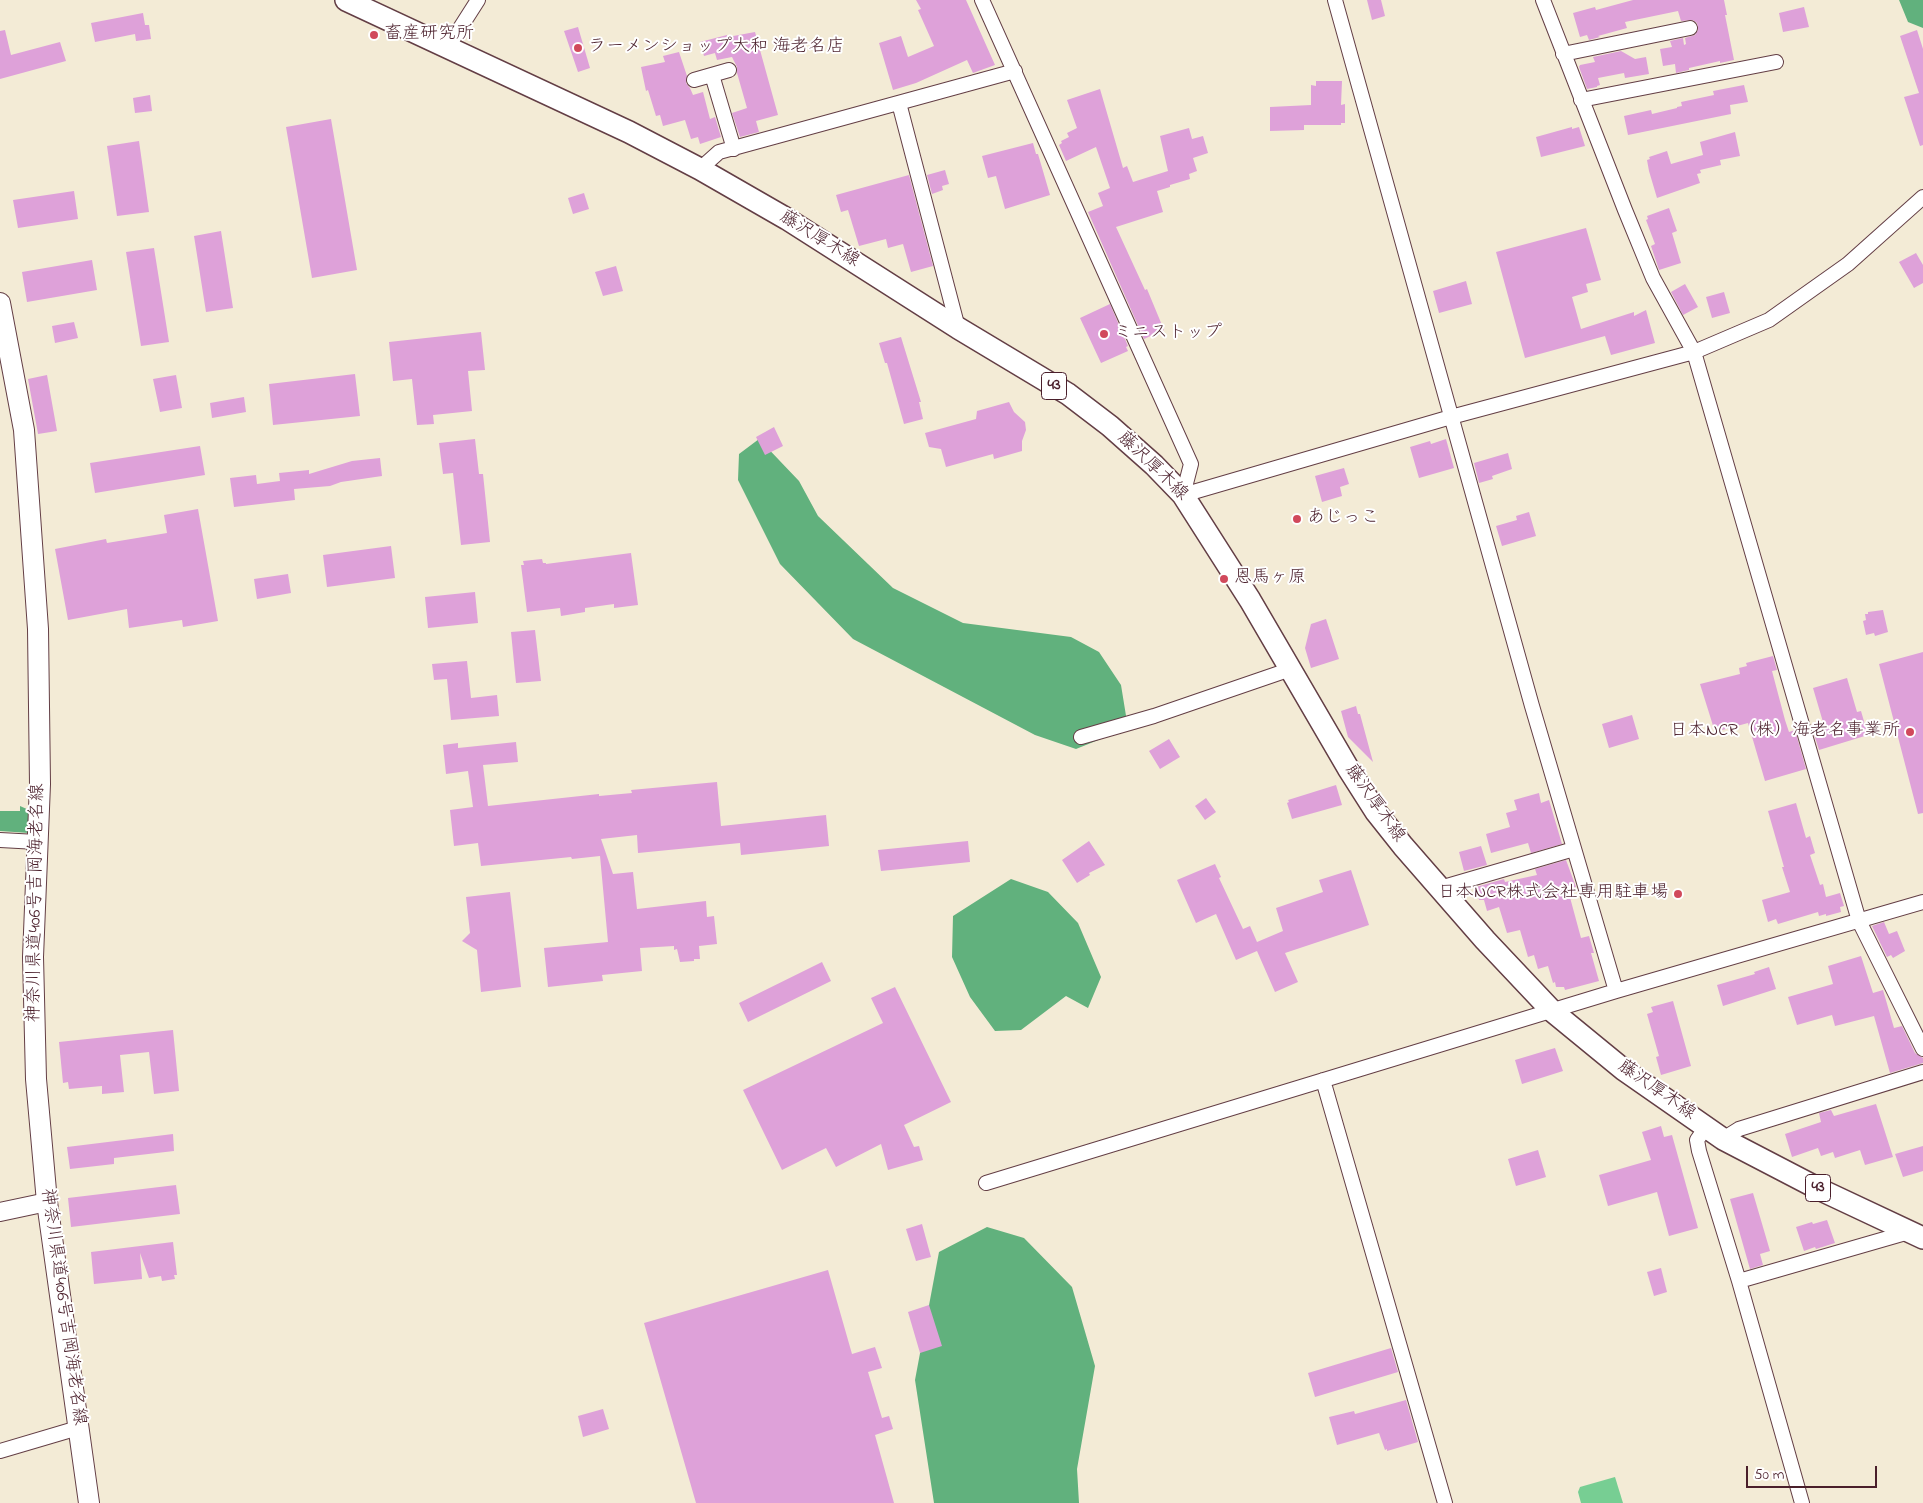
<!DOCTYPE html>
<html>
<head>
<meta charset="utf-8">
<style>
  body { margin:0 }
  #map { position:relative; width:1923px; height:1503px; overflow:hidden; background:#f3ebd6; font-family:"Indie Flower",sans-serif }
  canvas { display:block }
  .scale { position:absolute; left:1746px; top:1466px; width:131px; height:22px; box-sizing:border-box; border:2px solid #4a1f2b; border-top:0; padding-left:6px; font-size:15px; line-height:18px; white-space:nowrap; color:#4a1f2b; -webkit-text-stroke:4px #fff; paint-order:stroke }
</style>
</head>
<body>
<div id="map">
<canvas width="1923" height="1503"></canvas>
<div class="scale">50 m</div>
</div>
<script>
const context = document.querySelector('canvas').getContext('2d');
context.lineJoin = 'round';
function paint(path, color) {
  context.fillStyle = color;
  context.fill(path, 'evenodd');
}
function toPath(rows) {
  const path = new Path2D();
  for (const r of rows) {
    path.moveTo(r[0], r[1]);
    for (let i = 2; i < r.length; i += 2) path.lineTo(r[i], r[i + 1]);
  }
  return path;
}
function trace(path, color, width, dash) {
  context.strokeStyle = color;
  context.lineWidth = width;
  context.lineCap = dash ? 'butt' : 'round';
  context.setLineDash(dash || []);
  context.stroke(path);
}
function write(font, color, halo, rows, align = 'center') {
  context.font = font + ' "Indie Flower","Klee One",sans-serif';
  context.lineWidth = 4;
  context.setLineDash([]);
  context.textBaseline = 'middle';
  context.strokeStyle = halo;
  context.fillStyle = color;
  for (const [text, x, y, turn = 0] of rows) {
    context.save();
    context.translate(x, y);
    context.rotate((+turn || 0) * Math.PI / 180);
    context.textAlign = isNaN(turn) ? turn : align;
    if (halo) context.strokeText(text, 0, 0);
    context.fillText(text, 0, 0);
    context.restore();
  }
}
paint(toPath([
  [1615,1477,1623,1503,1581,1503,1578,1492,1580,1487]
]), '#77ce93');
paint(toPath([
  [1899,0,1923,0,1923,28,1908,22],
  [759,439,799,481,818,516,893,588,963,623,1071,637,1099,652,1121,685,1128,728,1076,749,1035,735,853,639,780,564,738,480,739,454],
  [20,806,29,810,29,833,0,831,0,811,20,811],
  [1011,879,1048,892,1078,923,1101,977,1088,1008,1066,996,1021,1030,995,1031,970,997,952,957,953,916],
  [987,1227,1024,1238,1072,1287,1095,1366,1077,1469,1079,1503,934,1503,915,1380,939,1252]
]), '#61b17d');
paint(toPath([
  [916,0,966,0,995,65,973,73,967,60,916,83,893,90,879,43,901,36,908,57,934,46,918,10,921,9],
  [1367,0,1381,0,1385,16,1372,20],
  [1633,0,1724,0,1727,15,1725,15,1734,60,1720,63,1720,61,1689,68,1689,70,1676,73,1675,64,1663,66,1660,49,1672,47,1670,41,1683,38,1684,45,1686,44,1685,38,1695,35,1698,30,1697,23,1693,20,1681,21,1678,11,1625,22,1627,28,1598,36,1600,37,1589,40,1587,35,1580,37,1573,13,1595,7,1596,10],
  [1804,7,1809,27,1783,32,1779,13],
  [143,13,145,25,149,25,151,39,136,41,135,34,95,42,91,23],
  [578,27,590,68,578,72,564,31],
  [5,30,11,55,60,42,66,61,0,79,0,31],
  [1917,30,1923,49,1923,145,1920,146,1904,97,1919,93,1900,36],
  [755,32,778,115,756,121,759,132,740,137,732,113,747,108,737,73,737,67,732,57,717,60,715,53,704,56,700,42,727,35,728,37],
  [1621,51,1635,59,1646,57,1649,74,1625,78,1624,73,1598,78,1600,85,1597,86,1597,87,1587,89,1579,67,1580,65,1595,62,1593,57],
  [679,52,687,76,686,83,690,88,693,95,703,92,710,119,715,117,721,137,700,144,698,137,691,139,685,120,663,126,660,115,656,116,648,90,646,91,641,67,665,62,663,56],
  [1316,81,1342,81,1341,105,1345,104,1345,123,1341,123,1341,125,1304,125,1304,130,1270,131,1270,107,1311,105,1311,85,1316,86],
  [1744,85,1748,102,1730,105,1731,114,1628,135,1624,116,1651,110,1652,114,1677,108,1677,107,1682,106,1681,102,1714,95,1713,91],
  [1100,89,1123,168,1127,166,1133,182,1168,171,1160,136,1189,128,1192,139,1203,136,1208,153,1193,158,1197,171,1189,174,1190,179,1170,185,1170,187,1157,191,1163,212,1116,227,1145,290,1147,289,1164,330,1144,339,1088,212,1103,206,1098,193,1110,188,1096,147,1066,161,1059,145,1062,143,1061,141,1069,137,1067,133,1077,128,1067,100],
  [150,95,152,111,135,113,133,98],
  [331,119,357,270,312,278,286,127],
  [1572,127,1572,129,1579,127,1585,146,1541,157,1536,137],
  [1735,132,1740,156,1720,160,1721,165,1700,170,1701,173,1697,174,1700,183,1657,198,1649,171,1647,160,1650,159,1649,157,1667,151,1671,164,1703,155,1700,142],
  [139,141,149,212,117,216,107,146],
  [1033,143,1036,154,1038,154,1050,195,1005,209,996,176,988,178,982,156],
  [945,170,949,184,942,186,943,190,932,194,927,175],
  [909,175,933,266,911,272,903,244,888,248,886,239,859,246,848,210,841,212,836,195],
  [74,191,78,219,18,228,13,200],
  [584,193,589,209,573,214,568,198],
  [1669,208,1677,231,1672,233,1681,263,1659,270,1651,246,1655,244,1646,220,1648,219,1647,216],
  [1586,228,1601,280,1586,284,1588,292,1572,297,1581,329,1634,312,1634,316,1646,310,1655,343,1611,355,1605,336,1525,358,1496,252],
  [221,231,233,308,206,312,194,236],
  [154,248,169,342,141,346,126,252],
  [1916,253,1923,265,1923,283,1914,288,1899,262],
  [92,260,97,290,27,302,22,272],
  [616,266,623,291,603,296,595,272],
  [1466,281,1472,304,1439,313,1433,291],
  [1685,284,1698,307,1683,315,1671,292],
  [1724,292,1730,313,1712,318,1706,297],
  [1110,304,1128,346,1126,347,1128,351,1101,363,1080,318],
  [74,322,78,338,55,343,52,326],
  [481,332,485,370,468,371,472,411,433,415,434,424,417,425,412,379,393,381,389,342],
  [901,337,921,402,919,402,923,419,904,424,887,363,885,363,879,343],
  [355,374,360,416,273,425,269,384],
  [47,375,57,431,38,434,28,379],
  [176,375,182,408,160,412,153,379],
  [244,397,246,412,212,418,210,403],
  [1009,402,1014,412,1025,422,1026,430,1022,441,1022,451,994,459,993,454,946,467,941,449,929,447,925,433,976,419,977,411],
  [774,427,783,446,765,455,756,437],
  [475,439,479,474,483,474,490,542,461,545,453,473,443,474,439,443],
  [1446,439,1454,468,1419,478,1410,447,1430,441,1431,444],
  [200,446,205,475,95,493,90,463],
  [1508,453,1512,469,1492,476,1493,479,1479,483,1474,463],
  [380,458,382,476,341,482,330,486,294,489,295,500,234,507,230,478,256,475,257,484,280,481,279,473,309,470,309,474,352,461],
  [1344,468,1349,484,1340,487,1342,496,1322,502,1315,476],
  [198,509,218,621,183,627,182,620,129,628,127,609,68,620,55,549,106,539,107,543,167,533,164,515],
  [1529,512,1536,536,1502,546,1496,526,1517,520,1516,516],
  [391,546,395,578,327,587,323,555],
  [631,553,638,605,614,608,614,604,585,608,585,612,561,616,560,608,527,612,521,565,524,565,523,561,542,559,543,563,546,563,546,564],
  [288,574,291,593,257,599,254,579],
  [475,592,478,623,428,628,425,597],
  [1883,610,1888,632,1875,636,1874,633,1866,635,1863,621,1866,620,1865,614,1868,614,1868,612],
  [1326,619,1339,659,1311,668,1305,648,1311,624],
  [535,630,541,681,516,683,511,632],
  [1923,652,1923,813,1918,814,1879,664],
  [1773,656,1777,670,1772,671,1785,720,1789,732,1795,730,1806,769,1765,781,1748,723,1715,732,1700,684,1740,674,1739,668,1747,666,1746,663],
  [467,661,471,698,497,695,499,716,451,720,447,679,434,680,432,664],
  [1847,678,1857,712,1861,711,1868,735,1819,750,1811,725,1823,722,1813,688],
  [1356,706,1358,714,1360,714,1373,762,1348,737,1341,711],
  [1632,715,1639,739,1609,748,1602,724],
  [1169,739,1180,757,1160,769,1149,751],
  [516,742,518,762,483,765,488,806,599,794,599,796,632,793,631,790,717,782,721,826,826,815,829,846,741,855,740,843,638,853,637,835,601,839,613,874,633,872,637,909,706,901,707,917,714,916,717,944,699,946,700,959,694,959,694,961,680,962,677,949,674,950,674,946,640,948,642,971,602,975,603,981,548,987,544,948,608,942,600,856,572,859,571,857,481,866,478,843,454,846,450,810,473,807,468,771,446,774,443,745,458,743,458,748],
  [1336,785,1342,805,1292,819,1287,803,1289,802,1288,800],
  [1539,793,1541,803,1549,800,1562,844,1531,853,1528,843,1491,853,1486,834,1510,827,1506,813,1517,810,1514,800],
  [1206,798,1216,812,1205,820,1195,806],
  [1796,803,1806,838,1810,836,1815,853,1810,855,1820,885,1823,884,1826,897,1840,893,1844,906,1840,907,1841,912,1826,916,1826,914,1819,916,1818,912,1778,924,1776,919,1768,922,1762,900,1790,892,1782,867,1784,867,1768,811],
  [968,841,970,862,881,871,878,850],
  [1089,841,1105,865,1089,873,1090,875,1077,883,1062,860],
  [1481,846,1487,865,1464,871,1459,852],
  [1566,860,1576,887,1568,890,1581,938,1589,936,1594,953,1591,953,1599,981,1565,990,1564,987,1556,987,1555,982,1553,983,1548,966,1538,969,1534,955,1528,957,1520,930,1507,933,1499,907,1487,911,1484,900,1479,900,1476,887,1504,879,1505,882,1537,875,1535,869],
  [1215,864,1221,877,1219,878,1243,929,1250,926,1257,942,1283,931,1276,908,1323,892,1319,880,1351,870,1369,925,1285,953,1298,982,1275,992,1257,951,1236,960,1216,914,1196,923,1177,880],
  [510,892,521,987,481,992,477,950,462,941,470,933,466,897],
  [1884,922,1889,934,1897,931,1905,951,1893,958,1891,955,1887,957,1872,926],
  [1861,956,1873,993,1883,990,1894,1028,1902,1026,1915,1053,1923,1058,1923,1063,1890,1073,1874,1016,1835,1026,1832,1015,1797,1025,1788,997,1833,984,1828,966],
  [822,962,831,981,748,1022,739,1003],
  [1769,967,1776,989,1723,1006,1717,985,1755,974,1754,972],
  [895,987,951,1102,904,1125,914,1147,919,1146,923,1160,888,1170,881,1144,836,1167,826,1148,782,1170,743,1090,883,1023,871,998],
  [1673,1001,1691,1066,1661,1075,1656,1057,1659,1056,1647,1014,1653,1012,1651,1007],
  [173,1030,179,1091,154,1094,149,1052,120,1055,124,1092,102,1094,102,1086,69,1089,68,1082,63,1083,59,1042],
  [1555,1048,1563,1071,1522,1084,1515,1060],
  [1876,1104,1893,1157,1865,1165,1860,1150,1835,1158,1833,1152,1821,1156,1818,1148,1792,1157,1785,1134,1821,1122,1819,1113,1831,1110,1834,1116],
  [1661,1126,1664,1137,1672,1135,1698,1228,1669,1236,1657,1192,1608,1206,1599,1175,1651,1160,1642,1132],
  [173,1134,174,1151,114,1158,114,1164,70,1169,67,1147],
  [1923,1146,1923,1171,1903,1177,1895,1154],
  [1538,1150,1546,1177,1516,1186,1508,1159],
  [176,1185,180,1214,71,1227,68,1198],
  [1753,1193,1770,1251,1760,1254,1763,1265,1750,1269,1730,1199],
  [1827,1220,1835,1243,1816,1249,1815,1247,1804,1251,1796,1227,1812,1222,1813,1224],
  [922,1224,931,1257,916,1261,906,1229],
  [173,1242,177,1275,174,1275,175,1279,162,1281,161,1276,149,1278,140,1253,142,1279,94,1284,91,1252],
  [1661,1268,1667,1292,1654,1296,1647,1272],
  [828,1270,852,1354,875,1347,882,1368,868,1372,882,1418,889,1416,893,1429,875,1435,894,1503,696,1503,644,1323],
  [929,1305,942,1346,920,1353,908,1312],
  [1391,1348,1398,1372,1315,1397,1308,1373],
  [1406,1400,1418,1442,1387,1451,1387,1449,1385,1450,1379,1433,1337,1445,1329,1417,1354,1411,1355,1414],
  [603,1409,609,1429,583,1437,578,1416]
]), '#dea1d9');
const minor = toPath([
  [982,0,1191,464,1183,495],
  [1335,0,1532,706,1616,991],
  [1543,0,1625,210,1653,278,1694,352,1859,921,1923,1049],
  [448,47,478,0],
  [1563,54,1690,28],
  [712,75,734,149],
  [694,80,729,70],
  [1581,100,1776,62],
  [899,103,958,328],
  [700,169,719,152,1015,71],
  [1183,495,1451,417,1694,352,1769,320,1848,264,1923,197],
  [1081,737,1154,716,1291,669],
  [0,840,37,842],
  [1440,888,1574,849],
  [1323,1080,1445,1503],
  [1706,1127,1697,1140,1699,1151,1739,1281,1802,1503],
  [1723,1139,1739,1129,1923,1072],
  [986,1183,1616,991,1923,902],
  [1739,1281,1909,1232],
  [0,1451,78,1428]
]);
const tertiary = toPath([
  [0,1212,47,1202]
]);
const secondary = toPath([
  [0,303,24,430,38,629,40,784,33,957,36,1079,47,1202,89,1503]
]);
const primary = toPath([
  [346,0,629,132,700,169,787,219,958,328,1068,394,1110,426,1154,465,1183,495,1250,600,1348,768,1376,812,1403,846,1485,940,1552,1011,1624,1070,1723,1139,1823,1191,1923,1238]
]);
trace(minor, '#633e45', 16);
trace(tertiary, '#633e45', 20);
trace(secondary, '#633e45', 22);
trace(primary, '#633e45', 24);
trace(minor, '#fff', 14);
trace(tertiary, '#fff', 18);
trace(secondary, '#fff', 20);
trace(primary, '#fff', 21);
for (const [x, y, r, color] of [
  [374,35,5,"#d1495b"],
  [578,48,5,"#d1495b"],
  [1104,334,5,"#d1495b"],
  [1297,519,5,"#d1495b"],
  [1224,579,5,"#d1495b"],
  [1910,732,5,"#d1495b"],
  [1678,894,5,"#d1495b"]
]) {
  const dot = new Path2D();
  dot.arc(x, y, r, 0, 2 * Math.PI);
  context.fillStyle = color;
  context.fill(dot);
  trace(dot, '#fff', 2);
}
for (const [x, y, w] of [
  [1054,386,25],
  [1818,1188,25]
]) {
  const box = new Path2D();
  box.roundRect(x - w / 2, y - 13.5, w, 27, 4);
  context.fillStyle = '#fff';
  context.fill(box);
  trace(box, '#4a1f2b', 1);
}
write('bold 16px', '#4a1f2b', null, [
  ["43",1054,386],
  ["43",1818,1188]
]);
write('18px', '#4a1f2b', '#fff', [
  ["畜産研究所",384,35],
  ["ラーメンショップ大和 海老名店",588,48],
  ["ミニストップ",1114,334],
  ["あじっこ",1307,519],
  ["恩馬ヶ原",1234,579],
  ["日本NCR（株）海老名事業所",1900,732,"right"],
  ["日本NCR株式会社専用駐車場",1668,894,"right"]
], 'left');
write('18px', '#4a1f2b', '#fff', [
  ["藤沢厚木線",819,240,32],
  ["藤沢厚木線",1152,467,44],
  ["藤沢厚木線",1374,804,55],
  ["神奈川県道406号吉岡海老名線",37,903,-89],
  ["藤沢厚木線",1656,1091,35],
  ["神奈川県道406号吉岡海老名線",62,1307,82]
]);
</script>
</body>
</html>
